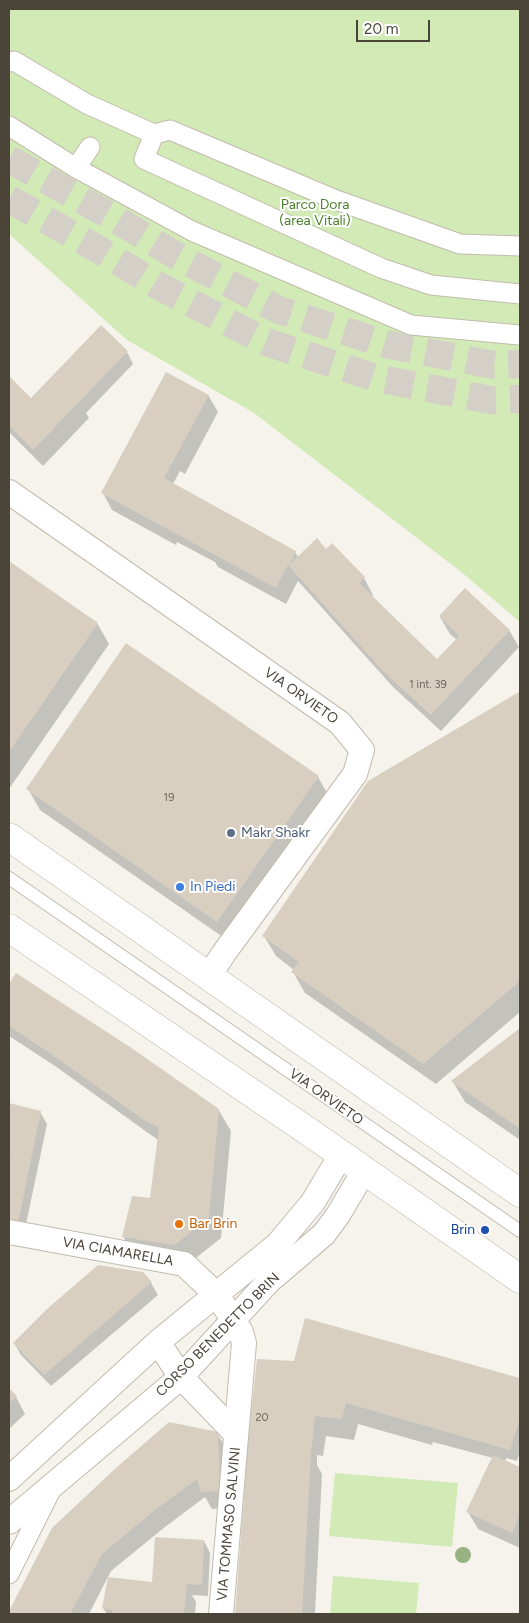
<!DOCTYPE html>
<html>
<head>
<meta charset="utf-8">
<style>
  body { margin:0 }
  #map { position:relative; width:529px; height:1623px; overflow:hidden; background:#f6f3ec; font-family:Figtree,sans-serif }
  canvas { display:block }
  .frame { position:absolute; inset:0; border:10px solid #4b4439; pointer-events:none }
  .scale { position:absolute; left:356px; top:20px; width:74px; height:22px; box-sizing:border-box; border:2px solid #4b4439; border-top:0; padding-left:6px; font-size:15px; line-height:18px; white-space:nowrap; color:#4b4439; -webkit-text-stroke:4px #fff; paint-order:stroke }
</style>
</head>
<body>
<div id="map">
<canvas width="529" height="1623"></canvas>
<div class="frame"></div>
<div class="scale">20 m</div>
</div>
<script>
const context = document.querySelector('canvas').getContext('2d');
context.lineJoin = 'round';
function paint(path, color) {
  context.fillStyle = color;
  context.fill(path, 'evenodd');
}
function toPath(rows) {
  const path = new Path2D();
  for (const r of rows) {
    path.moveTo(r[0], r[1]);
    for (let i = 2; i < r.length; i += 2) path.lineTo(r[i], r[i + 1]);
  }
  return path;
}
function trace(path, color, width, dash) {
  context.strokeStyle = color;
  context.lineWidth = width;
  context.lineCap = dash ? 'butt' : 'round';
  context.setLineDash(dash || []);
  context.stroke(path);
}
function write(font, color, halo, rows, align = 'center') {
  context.font = font + ' Figtree,sans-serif';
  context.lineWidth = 4;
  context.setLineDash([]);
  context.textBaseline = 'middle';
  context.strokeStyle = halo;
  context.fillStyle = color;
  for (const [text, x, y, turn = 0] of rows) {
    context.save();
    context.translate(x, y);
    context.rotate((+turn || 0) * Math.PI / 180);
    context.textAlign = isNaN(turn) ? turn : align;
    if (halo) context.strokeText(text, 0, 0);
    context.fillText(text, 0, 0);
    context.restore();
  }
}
paint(toPath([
  [9,9,520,9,520,622,460,571,254,413,127,340,9,234],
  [335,1473,458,1483,452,1547,329,1536],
  [333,1576,419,1583,416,1614,330,1614]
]), '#d2eab5');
paint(toPath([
  [127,352,133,364,86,413,89,418,43,466,9,432,9,378,31,400],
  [208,395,218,412,185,474,180,471,173,484,295,552,298,557,326,551,364,578,373,595,372,597,437,661,457,640,450,634,440,617,509,630,519,647,441,731,393,687,298,581,286,604,218,567,215,562,177,542,176,545,112,510,103,493],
  [9,562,97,623,109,644,9,789],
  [519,694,520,697,520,1012,436,1084,305,993,293,972,294,970,276,956,264,936],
  [318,777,330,798,230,942,40,810,28,789],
  [17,974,218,1109,231,1131,221,1238,187,1265,135,1257,123,1236,151,1199,158,1140,55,1066,9,1036,9,987],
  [520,1030,520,1140,465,1102,453,1082],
  [9,1105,40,1112,47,1124,24,1234,9,1231,9,1171,10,1164,9,1164],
  [143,1273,151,1283,158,1295,51,1386,21,1355,14,1343],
  [305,1320,520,1379,520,1451,517,1461,506,1458,505,1462,520,1469,520,1548,478,1529,468,1512,493,1458,433,1442,432,1445,358,1424,354,1440,326,1436,323,1456,317,1455,317,1465,322,1474,315,1614,237,1614,250,1431,295,1363],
  [9,1390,16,1397,25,1414,9,1429],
  [217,1433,227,1450,229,1507,212,1509,205,1497,165,1527,111,1571,89,1614,9,1614,53,1529],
  [204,1541,210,1553,208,1596,192,1595,196,1602,195,1614,107,1614,103,1608,153,1583]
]), '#0003');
paint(toPath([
  [101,325,128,351,33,450,9,426,9,376,31,398],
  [166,372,209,395,164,478,296,551,289,565,317,538,326,549,332,543,365,577,359,583,437,659,459,636,439,616,465,588,510,630,431,715,382,670,288,565,276,588,101,493],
  [9,561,98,623,9,752],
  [126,643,319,776,217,922,26,789],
  [519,692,520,694,520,981,423,1064,291,972,299,962,262,936,368,781],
  [16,973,130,1047,219,1109,209,1217,175,1245,122,1237,132,1196,150,1198,159,1127,147,1122,44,1049,9,1026,9,984],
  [520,1028,520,1129,451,1081],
  [9,1103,41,1111,18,1223,9,1221,9,1165,11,1154,9,1154],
  [98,1265,143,1272,152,1282,44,1375,13,1343,47,1309],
  [305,1318,520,1378,520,1419,510,1450,346,1403,342,1419,315,1416,311,1452,302,1614,235,1614,249,1431,257,1359,294,1361],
  [9,1388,17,1396,9,1403],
  [169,1422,218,1432,220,1491,201,1492,197,1479,155,1510,102,1554,70,1614,9,1614,9,1611,52,1528,117,1467],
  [493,1455,520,1467,520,1514,512,1533,466,1512],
  [155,1537,204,1540,202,1585,187,1584,184,1614,112,1614,112,1610,102,1608,108,1577,152,1582]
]), '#d8cfc1');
trace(toPath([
  [9,159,114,218,175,255,279,310,385,344,494,365,520,364],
  [9,199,96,248,157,285,266,342,376,378,491,400,520,399]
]), '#d4d0c8', 28, [28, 14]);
const service = toPath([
  [9,878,520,1231]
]);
const pedestrian = toPath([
  [9,62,14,61,87,104,154,134,144,159,381,268,431,285,520,294],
  [9,126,76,168,90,147],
  [154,134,170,130,336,200,460,244,520,246],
  [76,168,192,231,411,325,520,335],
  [9,1574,52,1488]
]);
const minor = toPath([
  [9,492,340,723,362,750,355,774,224,953,208,977],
  [9,1232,184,1264,217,1295,241,1332,244,1343,221,1614],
  [158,1342,181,1377,236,1434],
  [9,1479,158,1342,278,1244,313,1202,341,1155],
  [9,1522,181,1377,269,1281,324,1234,338,1215,364,1171]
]);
const tertiary = toPath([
  [9,837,520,1193],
  [9,928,312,1134,520,1279]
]);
trace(service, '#c2bbae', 14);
trace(pedestrian, '#c2bbae', 21);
trace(minor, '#c2bbae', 26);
trace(tertiary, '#c2bbae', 29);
trace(service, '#fff', 12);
trace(pedestrian, '#fff', 19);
trace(minor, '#fff', 24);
trace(tertiary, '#fff', 28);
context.fillStyle = '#97b381';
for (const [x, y] of [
  [463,1555]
]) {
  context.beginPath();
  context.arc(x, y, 8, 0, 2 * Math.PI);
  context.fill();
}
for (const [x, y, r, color] of [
  [231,833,5,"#5c6f8a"],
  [180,887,5,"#3f7fe0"],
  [179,1224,5,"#e8710a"],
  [485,1230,5,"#1a4fb4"]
]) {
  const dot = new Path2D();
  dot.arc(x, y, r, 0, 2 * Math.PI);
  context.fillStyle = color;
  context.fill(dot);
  trace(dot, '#fff', 2);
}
write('11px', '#6e675b', null, [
  ["1 int. 39",428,685],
  ["19",169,798],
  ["20",262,1418]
]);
write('14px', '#4a7f2a', '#fff', [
  ["Parco Dora",315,205],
  ["(area Vitali)",315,221]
]);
write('14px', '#4b4439', '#fff', [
  ["VIA ORVIETO",301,696,35],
  ["VIA ORVIETO",326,1097,35],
  ["VIA CIAMARELLA",118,1252,10],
  ["CORSO BENEDETTO BRIN",218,1335,-45],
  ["VIA TOMMASO SALVINI",229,1524,-85]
]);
write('14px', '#4e5e75', '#fff', [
  ["Makr Shakr",241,833]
], 'left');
write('14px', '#366cbe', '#fff', [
  ["In Piedi",190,887]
], 'left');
write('14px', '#c56008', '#fff', [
  ["Bar Brin",189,1224]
], 'left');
write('14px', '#164399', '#fff', [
  ["Brin",475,1230]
], 'right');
</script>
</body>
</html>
